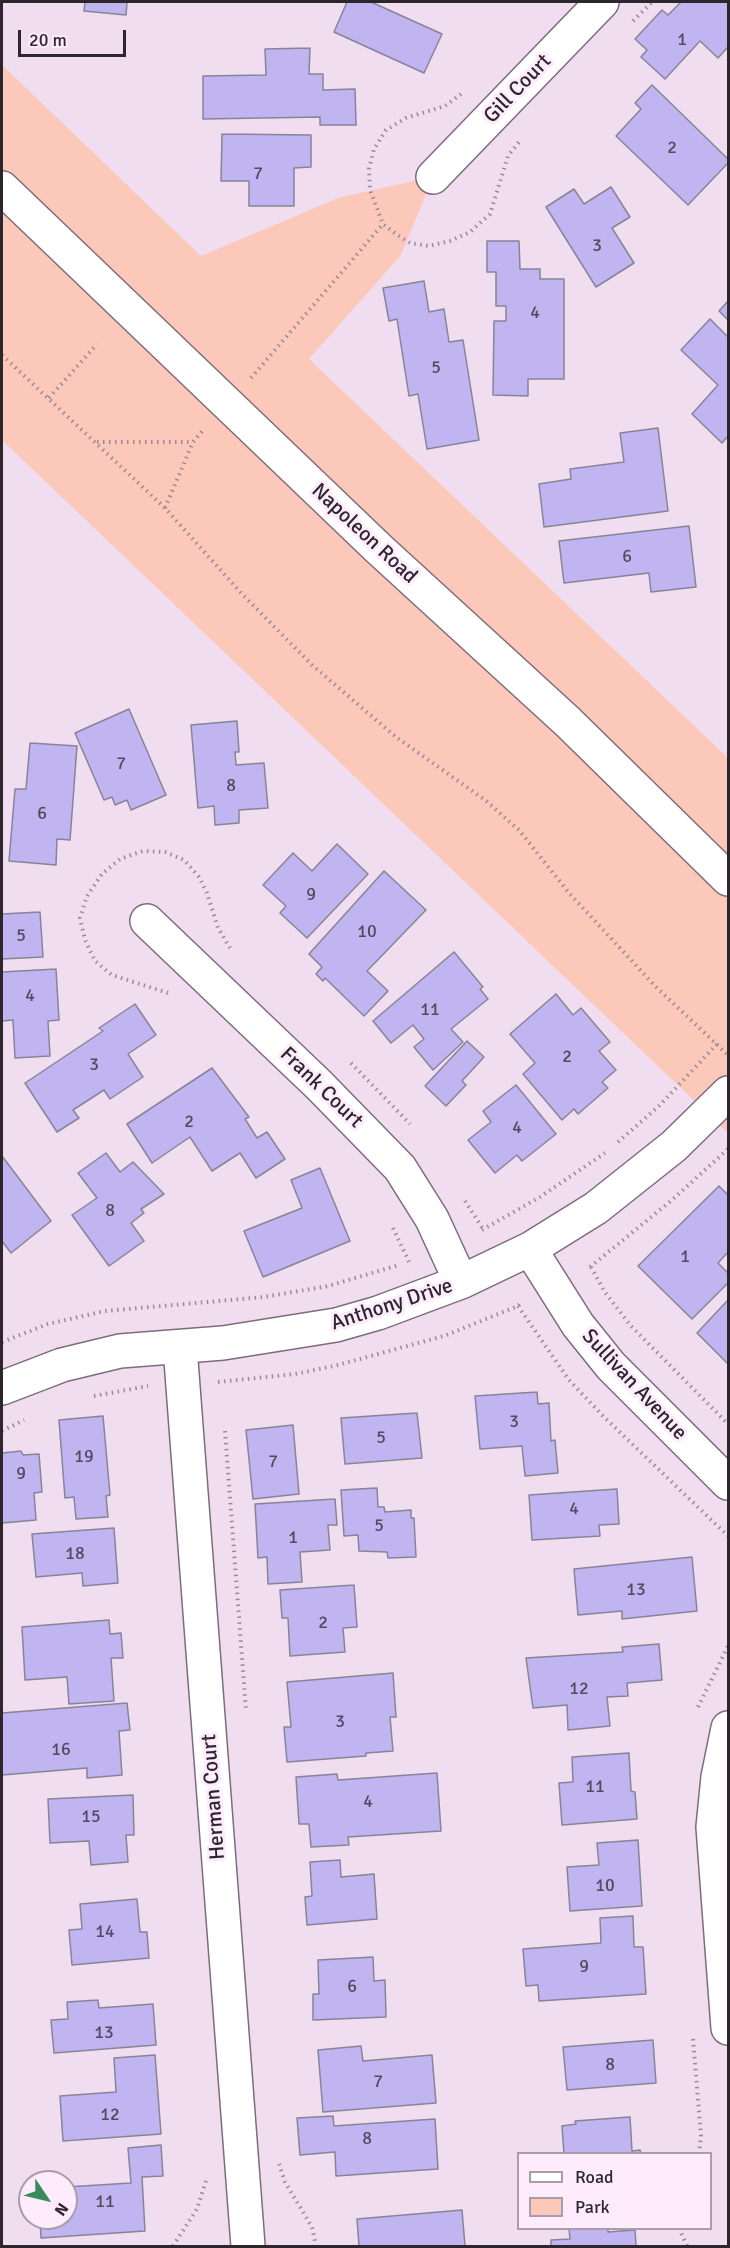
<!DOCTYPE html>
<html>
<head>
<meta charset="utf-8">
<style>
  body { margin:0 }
  #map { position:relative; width:730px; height:2248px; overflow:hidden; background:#f0ddef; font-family:Signika,sans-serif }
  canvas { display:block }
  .frame { position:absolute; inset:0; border:3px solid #2d262d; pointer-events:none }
  .legend { position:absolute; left:517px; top:2152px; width:195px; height:78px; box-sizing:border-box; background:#feebfc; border:2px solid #aa9ca9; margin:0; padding:8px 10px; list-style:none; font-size:18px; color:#2d262d }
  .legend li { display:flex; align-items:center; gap:12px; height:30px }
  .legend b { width:30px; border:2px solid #aa9ca9 }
  .north { position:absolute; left:18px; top:2170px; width:60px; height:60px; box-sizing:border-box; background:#feebfc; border:2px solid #aa9ca9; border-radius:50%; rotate:125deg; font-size:16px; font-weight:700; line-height:24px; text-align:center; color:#2d262d }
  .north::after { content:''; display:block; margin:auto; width:21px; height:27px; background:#3a8b5c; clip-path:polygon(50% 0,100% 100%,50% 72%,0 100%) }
  .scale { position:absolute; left:18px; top:30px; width:108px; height:27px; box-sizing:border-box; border:3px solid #2d262d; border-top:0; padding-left:8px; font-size:18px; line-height:21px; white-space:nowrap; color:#2d262d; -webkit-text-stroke:4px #feebfc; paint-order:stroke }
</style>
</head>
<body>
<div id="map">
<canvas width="730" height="2248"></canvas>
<div class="frame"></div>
<ul class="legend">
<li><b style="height:8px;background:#fff"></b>Road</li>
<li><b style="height:16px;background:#fcc8b9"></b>Park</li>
</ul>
<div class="north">N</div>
<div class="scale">20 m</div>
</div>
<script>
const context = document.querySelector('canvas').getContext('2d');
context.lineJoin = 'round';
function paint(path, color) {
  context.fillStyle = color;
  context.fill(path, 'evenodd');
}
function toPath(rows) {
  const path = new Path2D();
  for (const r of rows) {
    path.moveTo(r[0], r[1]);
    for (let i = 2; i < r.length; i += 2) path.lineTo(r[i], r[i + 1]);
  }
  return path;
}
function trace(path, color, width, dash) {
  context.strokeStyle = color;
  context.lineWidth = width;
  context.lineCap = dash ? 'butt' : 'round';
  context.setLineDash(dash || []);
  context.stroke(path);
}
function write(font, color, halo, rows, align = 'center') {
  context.font = font + ' Signika,sans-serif';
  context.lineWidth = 6;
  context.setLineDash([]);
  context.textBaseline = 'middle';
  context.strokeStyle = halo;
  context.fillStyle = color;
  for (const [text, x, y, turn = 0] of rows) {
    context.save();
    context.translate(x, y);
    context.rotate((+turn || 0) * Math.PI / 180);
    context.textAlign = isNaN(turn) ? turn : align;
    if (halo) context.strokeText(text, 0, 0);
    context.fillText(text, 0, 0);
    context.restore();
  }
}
paint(toPath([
  [2,65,201,256,341,197,433,177,401,255,309,359,728,758,728,1133,2,440]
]), '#fcc8b9');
const building = toPath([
  [85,2,127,2,126,15,84,11,85,2],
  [347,2,371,2,442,34,424,73,334,32,347,2],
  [681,2,728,2,728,47,718,58,700,41,665,79,641,57,647,50,635,39,662,10,668,15,681,2],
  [310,48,309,74,323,74,323,90,355,89,356,125,320,125,320,117,203,119,203,76,266,75,265,49,310,48],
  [652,85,728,159,728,163,688,205,616,136,641,109,635,103,652,85],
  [222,134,311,135,311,167,294,168,294,206,249,206,249,181,221,181,222,134],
  [611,187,630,217,612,228,634,263,596,287,546,207,574,189,584,204,611,187],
  [487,241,519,241,520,269,540,269,540,279,564,279,564,379,528,379,528,396,493,395,494,321,506,321,506,306,496,306,496,272,487,272,487,241],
  [424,281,429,312,444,309,449,342,463,340,479,440,427,449,418,394,409,396,397,319,389,321,383,288,424,281],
  [728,301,728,320,719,311,728,301],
  [710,319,728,337,728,436,722,443,692,414,718,385,681,350,710,319],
  [658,428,668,511,544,527,539,484,571,479,570,469,624,462,620,433,658,428],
  [689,526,696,587,651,592,649,573,564,583,559,541,689,526],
  [129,709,166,795,131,810,127,800,115,805,112,797,104,800,75,733,129,709],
  [237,721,239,752,235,752,236,765,264,763,268,808,239,810,239,823,215,825,214,806,198,808,191,725,237,721],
  [30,743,77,746,70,840,57,839,56,865,9,861,15,789,26,789,30,743],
  [337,844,368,874,307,938,280,913,286,906,263,885,293,853,312,871,337,844],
  [384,871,426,910,367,971,388,991,364,1016,325,978,323,981,316,974,322,967,309,954,384,871],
  [40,912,43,957,2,959,2,914,40,912],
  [454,952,483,987,480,989,488,999,451,1029,463,1042,433,1070,414,1047,424,1039,413,1025,391,1043,373,1021,454,952],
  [56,969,59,1020,48,1021,50,1056,15,1058,13,1020,2,1021,2,972,56,969],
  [556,994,573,1015,581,1008,610,1042,599,1051,616,1070,602,1082,608,1088,578,1114,574,1109,562,1120,523,1074,535,1063,510,1034,556,994],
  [135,1004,156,1035,128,1054,143,1077,110,1099,104,1090,73,1110,79,1118,57,1132,25,1083,103,1031,99,1028,135,1004],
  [467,1041,484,1057,462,1081,466,1085,446,1106,425,1086,467,1041],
  [212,1068,249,1117,245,1119,257,1138,267,1132,285,1159,256,1178,240,1153,212,1171,190,1137,152,1163,127,1124,212,1068],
  [516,1085,556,1134,522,1161,517,1155,495,1173,468,1140,491,1122,483,1111,516,1085],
  [106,1153,120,1172,133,1162,164,1194,141,1209,144,1213,131,1223,144,1241,109,1266,72,1215,97,1198,78,1173,106,1153],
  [2,1156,51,1221,11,1253,2,1241,2,1156],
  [320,1168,350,1241,263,1277,244,1231,302,1208,291,1180,320,1168],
  [719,1186,728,1195,728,1252,718,1263,728,1273,728,1283,692,1319,638,1266,719,1186],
  [728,1300,728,1364,697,1333,728,1300],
  [537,1392,538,1404,549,1403,551,1441,555,1440,558,1473,525,1476,522,1446,480,1449,475,1396,537,1392],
  [417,1413,422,1458,345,1464,341,1418,417,1413],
  [103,1416,110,1495,106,1496,108,1517,76,1519,74,1497,65,1498,59,1420,103,1416],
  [293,1425,299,1494,253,1499,246,1430,293,1425],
  [21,1451,23,1455,39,1454,42,1492,34,1493,36,1520,2,1523,2,1453,21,1451],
  [377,1488,378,1507,384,1507,385,1512,411,1510,411,1518,414,1518,416,1557,388,1558,387,1552,359,1551,358,1535,344,1536,341,1490,377,1488],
  [617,1489,619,1524,599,1525,600,1536,532,1540,529,1495,617,1489],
  [335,1499,337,1525,328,1525,330,1550,300,1552,302,1582,268,1584,267,1557,258,1558,255,1504,335,1499],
  [114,1528,118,1583,83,1586,82,1573,36,1577,32,1534,114,1528],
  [692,1557,697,1611,622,1619,622,1611,578,1615,574,1569,692,1557],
  [354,1585,357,1627,343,1628,345,1652,290,1656,288,1618,282,1618,280,1590,354,1585],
  [109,1620,110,1634,121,1633,123,1658,111,1658,114,1701,69,1704,67,1677,25,1680,22,1627,109,1620],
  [659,1644,662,1680,627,1683,628,1696,607,1697,610,1726,568,1730,567,1705,533,1708,526,1658,623,1652,622,1647,659,1644],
  [393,1673,396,1717,390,1717,393,1751,366,1753,366,1756,287,1762,284,1727,291,1727,287,1682,393,1673],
  [127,1703,130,1730,119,1731,122,1775,87,1778,87,1768,2,1775,2,1713,127,1703],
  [629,1753,631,1791,635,1792,637,1819,562,1825,559,1783,573,1782,572,1757,629,1753],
  [437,1773,441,1831,348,1837,349,1845,311,1847,309,1824,299,1824,296,1777,337,1774,338,1780,437,1773],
  [133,1795,134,1835,126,1835,128,1862,91,1865,89,1841,50,1843,48,1799,133,1795],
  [638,1840,642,1906,570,1911,567,1867,599,1865,597,1843,638,1840],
  [340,1860,341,1877,374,1874,377,1919,307,1925,305,1897,312,1896,310,1862,340,1860],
  [137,1899,140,1932,147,1932,149,1958,72,1965,69,1930,82,1929,80,1904,137,1899],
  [633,1916,634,1947,643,1947,646,1994,539,2001,538,1985,526,1986,523,1949,601,1943,600,1918,633,1916],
  [373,1957,374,1981,385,1980,386,2017,313,2020,313,1994,319,1994,318,1960,373,1957],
  [98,2000,99,2008,153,2004,156,2045,54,2053,51,2020,68,2019,67,2002,98,2000],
  [653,2040,656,2083,567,2090,563,2047,653,2040],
  [361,2046,363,2061,432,2055,436,2103,323,2112,318,2050,361,2046],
  [155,2055,161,2134,63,2141,60,2096,116,2092,114,2058,155,2055],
  [333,2116,334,2126,435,2119,438,2169,336,2176,335,2152,300,2155,297,2118,333,2116],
  [630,2117,632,2151,640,2150,641,2154,564,2154,562,2126,576,2124,575,2121,630,2117],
  [161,2145,163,2176,142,2177,145,2231,41,2238,40,2218,66,2218,66,2187,131,2183,128,2148,161,2145],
  [462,2210,465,2246,359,2246,357,2219,462,2210],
  [569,2228,608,2228,608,2232,635,2230,636,2246,551,2246,551,2240,570,2239,569,2228]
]);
paint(building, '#c0b5f0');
trace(building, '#878498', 1.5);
const minor = toPath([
  [433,177,602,2],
  [147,921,319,1085,400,1168,432,1219,461,1282],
  [530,1249,578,1325,611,1366,728,1483],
  [180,1347,248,2246],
  [2,1388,62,1365,120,1351,223,1343,336,1325,378,1313,461,1282,530,1249,596,1208,674,1146,728,1093],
  [728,1728,718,1777,713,1827,728,2028]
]);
const major = toPath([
  [2,188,379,549,568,722,728,879]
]);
trace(minor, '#7d6c7c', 36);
trace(major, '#7d6c7c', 36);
trace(toPath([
  [633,21,652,2],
  [461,94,445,106,406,118,386,130,374,149,369,169,370,190,383,224,396,234,410,243,429,246,450,241,470,232,490,214,508,156,519,142],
  [2,355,165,508,243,595,312,665,396,737,485,800,519,830,569,893,656,987,728,1055],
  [251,378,383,224],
  [49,398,97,344],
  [97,442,193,442],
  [165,508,193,442,204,429],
  [168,993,112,975,95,961,85,940,80,918,87,896,102,874,120,859,143,851,165,852,184,860,199,877,207,893,218,928,230,948],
  [351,1063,410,1124],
  [618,1142,659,1106,717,1044],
  [465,1201,483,1229],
  [393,1228,410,1264],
  [482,1230,540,1197,605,1153],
  [590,1267,672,1200,728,1149],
  [591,1267,604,1291,631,1326,728,1424],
  [518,1306,569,1380,604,1417,728,1536],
  [2,1342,48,1324,105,1311,264,1297,328,1286,399,1265],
  [218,1382,295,1374,334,1366,444,1336,518,1306,521,1302],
  [94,1396,148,1386],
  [2,1431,24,1420],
  [225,1431,246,1711],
  [698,1707,728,1646],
  [693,2039,701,2136,699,2154],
  [279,2164,285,2182,312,2227,316,2246],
  [679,2228,687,2246],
  [173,2246,197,2209,206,2181]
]), '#998b98', 4, [1.5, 4.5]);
trace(minor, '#fff', 33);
trace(major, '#fff', 33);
write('18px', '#524a5e', null, [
  ["1",682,40],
  ["2",672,148],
  ["7",258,174],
  ["3",597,246],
  ["4",535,313],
  ["5",436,368],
  ["6",627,557],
  ["7",121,764],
  ["8",231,786],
  ["6",42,814],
  ["9",311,895],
  ["10",367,932],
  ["5",21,936],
  ["4",30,996],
  ["11",430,1010],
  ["2",567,1057],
  ["3",94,1065],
  ["2",189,1122],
  ["4",517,1128],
  ["8",110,1211],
  ["1",685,1257],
  ["3",514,1422],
  ["5",381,1438],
  ["19",84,1457],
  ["7",273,1462],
  ["9",21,1474],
  ["4",574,1509],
  ["5",379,1526],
  ["1",293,1538],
  ["18",75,1554],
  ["13",636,1590],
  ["2",323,1623],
  ["12",579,1689],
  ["3",340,1722],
  ["16",61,1750],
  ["11",595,1787],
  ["4",368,1802],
  ["15",91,1817],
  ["10",605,1886],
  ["14",105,1932],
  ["9",584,1967],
  ["6",352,1987],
  ["13",104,2033],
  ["8",610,2065],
  ["7",378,2082],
  ["12",110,2115],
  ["8",367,2139],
  ["11",105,2202]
]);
write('21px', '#2d262d', '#feebfc', [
  ["Gill Court",518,89,-46],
  ["Napoleon Road",364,534,43],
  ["Frank Court",321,1088,44],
  ["Anthony Drive",392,1305,-18],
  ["Sullivan Avenue",634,1385,47],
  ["Herman Court",214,1797,-94]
]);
</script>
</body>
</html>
